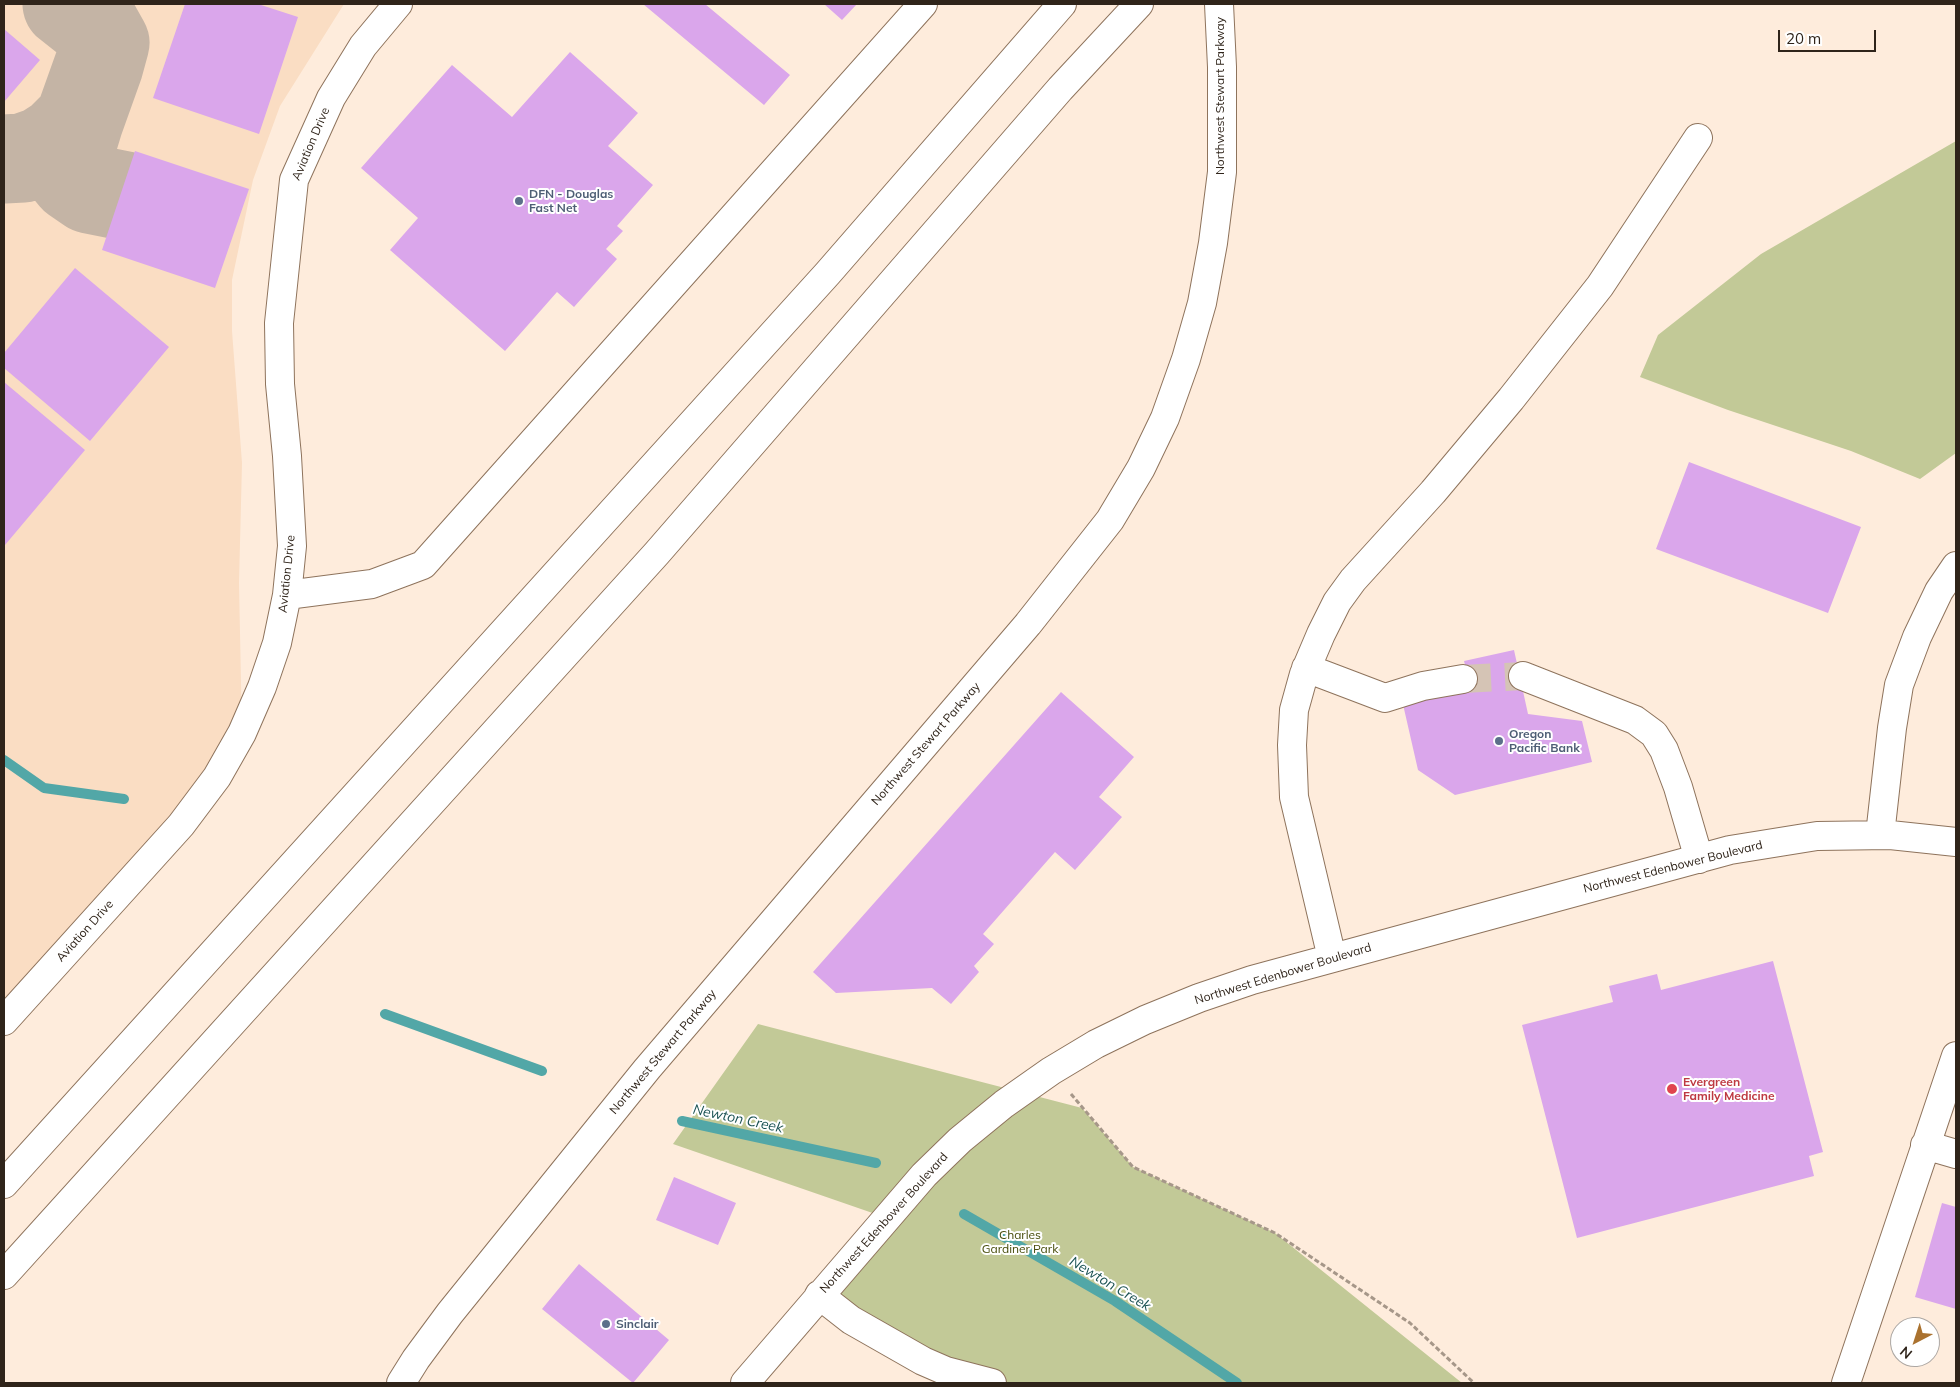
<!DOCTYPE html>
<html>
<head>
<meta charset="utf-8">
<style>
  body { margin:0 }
  #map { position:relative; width:1960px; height:1387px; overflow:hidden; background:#feecdc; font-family:Mulish,sans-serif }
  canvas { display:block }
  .frame { position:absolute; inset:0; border:5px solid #2f241a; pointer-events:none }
  .north { position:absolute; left:1890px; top:1317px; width:50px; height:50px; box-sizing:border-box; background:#fff; border:1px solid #aca7a3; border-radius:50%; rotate:220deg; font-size:14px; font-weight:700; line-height:20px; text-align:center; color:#2f241a }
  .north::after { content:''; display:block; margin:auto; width:18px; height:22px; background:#aa722f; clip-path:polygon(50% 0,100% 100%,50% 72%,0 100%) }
  .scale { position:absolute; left:1778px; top:30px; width:98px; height:22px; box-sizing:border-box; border:2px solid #2f241a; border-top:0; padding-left:6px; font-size:15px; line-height:18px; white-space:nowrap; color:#2f241a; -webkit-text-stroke:4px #fff; paint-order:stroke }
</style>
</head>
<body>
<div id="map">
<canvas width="1960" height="1387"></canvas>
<div class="frame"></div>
<div class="north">N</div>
<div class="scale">20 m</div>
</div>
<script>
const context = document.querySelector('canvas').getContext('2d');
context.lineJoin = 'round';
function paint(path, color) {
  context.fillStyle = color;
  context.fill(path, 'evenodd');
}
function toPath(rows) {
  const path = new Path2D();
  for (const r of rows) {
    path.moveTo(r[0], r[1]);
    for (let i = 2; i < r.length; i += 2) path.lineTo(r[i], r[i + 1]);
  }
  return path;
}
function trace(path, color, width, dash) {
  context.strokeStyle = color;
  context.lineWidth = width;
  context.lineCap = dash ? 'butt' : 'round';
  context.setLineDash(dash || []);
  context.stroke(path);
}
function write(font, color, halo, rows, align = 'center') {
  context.font = font + ' Mulish,sans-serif';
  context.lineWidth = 4;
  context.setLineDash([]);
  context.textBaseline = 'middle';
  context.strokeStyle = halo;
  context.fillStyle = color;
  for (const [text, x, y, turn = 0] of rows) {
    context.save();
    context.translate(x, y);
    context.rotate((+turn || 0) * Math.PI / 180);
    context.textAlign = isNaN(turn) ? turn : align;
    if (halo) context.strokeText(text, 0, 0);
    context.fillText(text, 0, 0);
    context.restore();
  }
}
paint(toPath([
  [4,4,344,4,280,106,253,180,232,280,232,331,242,463,239,583,242,733,4,1021]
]), '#faddc3');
paint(toPath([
  [1956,141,1956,453,1920,479,1851,451,1728,410,1640,377,1658,335,1761,254],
  [758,1024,1082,1108,1133,1167,1275,1233,1462,1383,1001,1383,819,1295,887,1218,673,1144]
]), '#c2c997');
trace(toPath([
  [4,760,44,788,124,799],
  [385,1014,542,1071],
  [682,1121,876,1163],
  [964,1214,1115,1301,1237,1383]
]), '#52a7a7', 10);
trace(toPath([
  [79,121,65,167,74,178,90,189,125,196],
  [4,159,23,158,43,151,60,140,79,121,99,65,105,43,96,27,67,4]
]), '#c4b4a5', 89);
paint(toPath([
  [185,4,258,4,298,17,259,134,153,98],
  [643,4,705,4,790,75,764,105],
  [824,4,857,4,842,20],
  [4,29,40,60,4,102],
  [570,52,638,113,608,146,653,185,617,226,623,231,606,249,617,259,574,307,557,292,505,351,390,250,418,218,361,168,452,65,512,117],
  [135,151,249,189,215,288,102,250],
  [75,268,169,347,90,441,4,368,4,353],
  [4,382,85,450,5,545,4,544],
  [1689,462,1861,527,1828,613,1656,549],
  [1514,650,1528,714,1582,721,1592,762,1455,795,1418,770,1402,700,1470,684,1464,661],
  [1061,692,1134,757,1099,797,1122,817,1075,870,1055,852,983,934,994,944,974,966,979,972,951,1004,932,988,836,993,813,972],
  [1773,961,1823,1152,1809,1156,1814,1176,1577,1238,1522,1025,1613,1002,1609,986,1657,974,1661,990],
  [674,1177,736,1203,718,1245,656,1220],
  [1942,1203,1956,1207,1956,1309,1915,1297],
  [579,1264,669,1340,633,1383,542,1309]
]), '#daa6eb');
trace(toPath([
  [1463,679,1523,676]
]), '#d5c4b5', 28, [28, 14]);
const minor = toPath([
  [287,595,372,584,423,565,923,4],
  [1306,668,1385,698,1423,686,1463,679],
  [1523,676,1635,720,1654,734,1664,750,1678,787,1699,859],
  [1880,835,1892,728,1899,685,1917,637,1939,591,1956,566],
  [1332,958,1294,797,1292,745,1294,710,1304,674,1321,634,1337,602,1353,580,1433,492,1511,399,1600,286,1698,138],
  [4,1021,181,825,217,777,242,733,262,687,277,643,287,595,292,546,287,456,280,384,279,323,294,180,331,98,363,46,398,4],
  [1925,1145,1956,1154],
  [819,1295,851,1320,923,1361,946,1371,992,1383],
  [745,1383,924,1175,960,1140,1004,1104,1051,1071,1096,1044,1145,1020,1199,998,1252,980,1730,850,1817,836,1890,835,1956,842],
  [1846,1383,1956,1056]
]);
const major = toPath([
  [401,1383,416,1359,450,1313,647,1069,1028,624,1110,520,1141,468,1165,418,1186,359,1202,303,1213,243,1222,172,1222,67,1219,4]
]);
const highway = toPath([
  [4,1184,828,273,1062,4],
  [4,1275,657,553,1060,89,1139,4]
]);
trace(minor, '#8e735c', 30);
trace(major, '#8e735c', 30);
trace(highway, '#8e735c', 30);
trace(toPath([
  [1071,1094,1133,1167,1275,1233,1410,1323,1474,1383]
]), '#a69789', 3, [5, 2.5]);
trace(minor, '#fff', 28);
trace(major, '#fff', 28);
trace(highway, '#fff', 28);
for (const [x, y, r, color] of [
  [519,201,5,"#5c6f8a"],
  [1499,741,5,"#5c6f8a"],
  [1672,1089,6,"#e0444e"],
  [606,1324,5,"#5c6f8a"]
]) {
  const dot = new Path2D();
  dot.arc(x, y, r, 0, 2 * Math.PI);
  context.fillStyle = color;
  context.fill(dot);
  trace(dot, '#fff', 2);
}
write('12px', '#2f241a', '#fff', [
  ["Northwest Stewart Parkway",1220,96,-90],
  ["Aviation Drive",311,144,-67],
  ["Aviation Drive",287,574,-84],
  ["Northwest Stewart Parkway",926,744,-49],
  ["Northwest Edenbower Boulevard",1673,867,-14],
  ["Aviation Drive",85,931,-48],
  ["Northwest Edenbower Boulevard",1283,974,-17],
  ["Northwest Stewart Parkway",663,1052,-50],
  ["Northwest Edenbower Boulevard",884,1223,-48]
]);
write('bold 12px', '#4e5e75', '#fff', [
  ["DFN - Douglas",529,194],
  ["Fast Net",529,208],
  ["Oregon",1509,734],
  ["Pacific Bank",1509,748],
  ["Sinclair",616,1324]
], 'left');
write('bold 12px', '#be3a42', '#fff', [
  ["Evergreen",1683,1082],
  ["Family Medicine",1683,1096]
], 'left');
write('12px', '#474c0a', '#fff', [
  ["Charles",1020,1235],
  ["Gardiner Park",1020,1249]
]);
write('italic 14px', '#1b5253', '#fff', [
  ["Newton Creek",738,1119,12],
  ["Newton Creek",1110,1284,31]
]);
</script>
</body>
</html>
